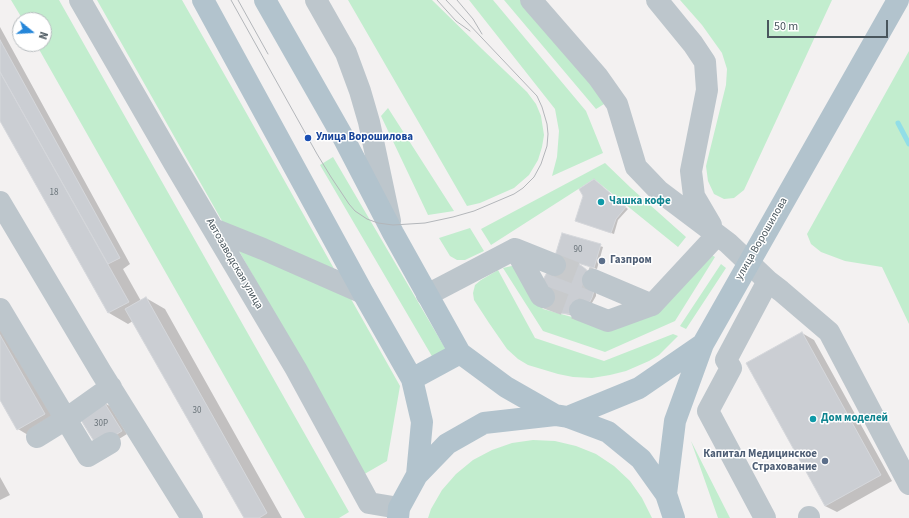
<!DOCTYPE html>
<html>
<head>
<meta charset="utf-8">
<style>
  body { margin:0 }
  #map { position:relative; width:909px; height:518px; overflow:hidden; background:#f3f1f1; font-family:"Source Sans 3",sans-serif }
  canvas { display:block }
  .north { position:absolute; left:12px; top:12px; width:40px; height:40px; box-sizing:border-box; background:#fff; border:1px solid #b6bbbe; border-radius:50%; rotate:108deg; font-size:11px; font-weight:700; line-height:16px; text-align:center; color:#49565d }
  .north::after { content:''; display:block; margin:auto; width:14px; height:18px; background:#2586d9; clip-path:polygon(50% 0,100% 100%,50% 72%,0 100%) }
  .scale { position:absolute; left:767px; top:20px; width:121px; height:18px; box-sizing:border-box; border:2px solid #49565d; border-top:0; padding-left:5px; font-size:12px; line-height:14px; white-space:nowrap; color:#49565d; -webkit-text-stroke:3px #fff; paint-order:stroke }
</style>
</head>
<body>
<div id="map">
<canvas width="909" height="518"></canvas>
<div class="north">N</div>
<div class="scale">50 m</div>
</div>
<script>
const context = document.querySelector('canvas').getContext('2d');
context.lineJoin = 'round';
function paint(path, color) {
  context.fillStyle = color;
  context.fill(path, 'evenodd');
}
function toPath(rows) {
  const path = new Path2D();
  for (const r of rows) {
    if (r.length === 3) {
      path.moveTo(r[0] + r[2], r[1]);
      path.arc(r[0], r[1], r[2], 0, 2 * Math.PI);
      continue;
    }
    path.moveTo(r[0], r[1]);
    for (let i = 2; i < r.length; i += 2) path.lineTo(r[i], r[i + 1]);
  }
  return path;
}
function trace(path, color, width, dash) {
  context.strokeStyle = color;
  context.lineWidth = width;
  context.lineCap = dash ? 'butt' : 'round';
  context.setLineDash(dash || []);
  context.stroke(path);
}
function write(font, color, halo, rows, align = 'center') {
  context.font = font + ' "Source Sans 3",sans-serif';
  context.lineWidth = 3;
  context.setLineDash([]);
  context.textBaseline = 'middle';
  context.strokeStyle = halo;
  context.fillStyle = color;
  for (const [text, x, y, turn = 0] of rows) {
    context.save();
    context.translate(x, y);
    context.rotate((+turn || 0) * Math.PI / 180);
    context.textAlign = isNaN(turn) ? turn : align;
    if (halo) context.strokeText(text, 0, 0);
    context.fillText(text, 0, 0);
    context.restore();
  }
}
paint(toPath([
  [11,0,59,0,349,512,339,518,305,518,36,44,44,44,44,20,23,20],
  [97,0,182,0,239,100,400,386,387,461,361,476,252,274],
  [348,0,432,0,482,49,527,92,536,104,541,116,544,135,542,147,538,160,529,175,514,188,480,203,467,206],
  [469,0,493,0,586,111,603,153,552,176,557,157,559,131,555,109],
  [504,0,526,0,609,101,596,109],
  [680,0,832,0,744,190,734,198,724,199,714,194,708,181,706,166,726,85,727,69,722,53,702,25],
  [909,51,909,324,882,267,845,261,821,252,811,244,807,234],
  [388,108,454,211,428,215,381,116],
  [333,157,445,348,443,357,433,358,320,165],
  [605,163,631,188,686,237,678,247,594,179,491,245,481,229],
  [470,228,484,251,465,260,457,260,450,256,439,238],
  [710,254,715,257,675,321,605,352,543,331,503,268,516,265,543,309,615,329],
  [721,264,726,268,686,329,680,326],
  [498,270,535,338,604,361,673,334,678,336,659,355,649,361,626,371,610,375,592,378,573,377,558,374,528,365,518,359,507,349,489,323,474,300,473,293,475,285,481,280],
  [533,440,555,441,576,446,596,454,614,466,630,481,642,498,652,518,428,518,431,509,442,490,456,474,473,460,492,450,512,443],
  [691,441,730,518,731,518,718,518]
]), '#c2edce');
paint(toPath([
  [0,27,130,264,123,269,141,301,146,298,165,309,282,518,245,518,133,321,128,324,109,313,0,119],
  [597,182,628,209,618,220,614,234,579,222],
  [563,234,603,247,597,269,578,263,589,272,596,287,596,296,592,303,578,313,570,315,562,313,551,306,546,299,543,284,546,276,551,270,564,263,576,263,558,257],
  [0,318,60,423,33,438,18,429,0,398],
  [802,333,814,340,892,481,837,512,825,506],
  [104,403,110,406,127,434,103,449],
  [0,477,10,495,0,500]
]), '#0003');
trace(toPath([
  [898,123,909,144]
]), '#92dee7', 5);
const building = toPath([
  [0,40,120,258,108,264,0,72,0,40],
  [0,72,129,302,108,313,0,121,0,72],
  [594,179,626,207,616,219,611,233,575,221,583,196,579,189,594,179],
  [562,233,601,244,594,268,555,256,562,233],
  [568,288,26],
  [146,297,267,513,259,518,244,518,125,309,146,297],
  [802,332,881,475,825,506,746,363,802,332],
  [0,335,45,414,17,430,0,400,0,335],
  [104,402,122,431,97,446,79,417,104,402]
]);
paint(building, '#cbced3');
trace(building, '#d5d7db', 1);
trace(toPath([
  [555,265,593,280],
  [544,297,580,310]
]), '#c8cacc', 22, [22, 11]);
trace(toPath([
  [80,0,174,163,296,369,369,503,399,508],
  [316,0,346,53,360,91,369,122,390,221],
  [531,0,598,77,617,104,636,167,659,191,728,243,768,281,781,291,829,332,909,484],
  [657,0,693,44,705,62,707,90,691,171,694,196,711,225],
  [0,202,101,372,192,518],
  [213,229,263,249,363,293],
  [515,249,541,296,544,297],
  [593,280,652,305],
  [427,295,515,249,555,265],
  [0,309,88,456,110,443],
  [580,310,608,321,652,305,717,235],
  [37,437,66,419,111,387],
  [809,517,809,518],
  [765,518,708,411,731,368,726,360,768,281]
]), '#bdc6cc', 22);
trace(toPath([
  [203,0,363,293,412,379,422,422,417,475],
  [265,0,343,137,393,233,460,353,506,387,555,415],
  [412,379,460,353],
  [568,417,639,388,703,344,898,0],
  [666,494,675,421,703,344],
  [398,518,399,508,417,475,447,444,484,423,555,415,568,417,608,432,641,459,666,494,674,518]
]), '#b2c3cd', 22);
trace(toPath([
  [231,0,317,154,331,177,349,204,355,211,367,219,378,223,393,225,425,223,453,217,474,211,514,194,523,188,534,177,541,164,547,146,548,134,547,124,542,107,537,96,446,0],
  [238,0,268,54],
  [437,0,456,21,470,31],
  [457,0,473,19,482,34]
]), '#b3b6ba', 1);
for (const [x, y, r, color] of [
  [308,138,4,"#1a4fb4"],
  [601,202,4,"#0f9aa8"],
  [602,261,4,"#5c6f8a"],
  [813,419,4,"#0f9aa8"],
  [825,461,4,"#5c6f8a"]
]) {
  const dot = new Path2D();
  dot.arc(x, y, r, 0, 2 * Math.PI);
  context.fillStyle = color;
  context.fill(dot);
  trace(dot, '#fff', 1.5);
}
write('9px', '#6a747a', null, [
  ["18",54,193],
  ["90",578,250],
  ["30",197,411],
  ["30Р",101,424]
]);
write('bold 11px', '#164399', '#fff', [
  ["Улица Ворошилова",316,138]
], 'left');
write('bold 11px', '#0d838f', '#fff', [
  ["Чашка кофе",609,202],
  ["Дом моделей",821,419]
], 'left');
write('11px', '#49565d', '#fff', [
  ["улица Ворошилова",762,239,-60],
  ["Автозаводская улица",234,264,60]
]);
write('bold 11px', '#4e5e75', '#fff', [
  ["Газпром",610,261],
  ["Капитал Медицинское",817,455,"right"],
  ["Страхование",817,468,"right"]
], 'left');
</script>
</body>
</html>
